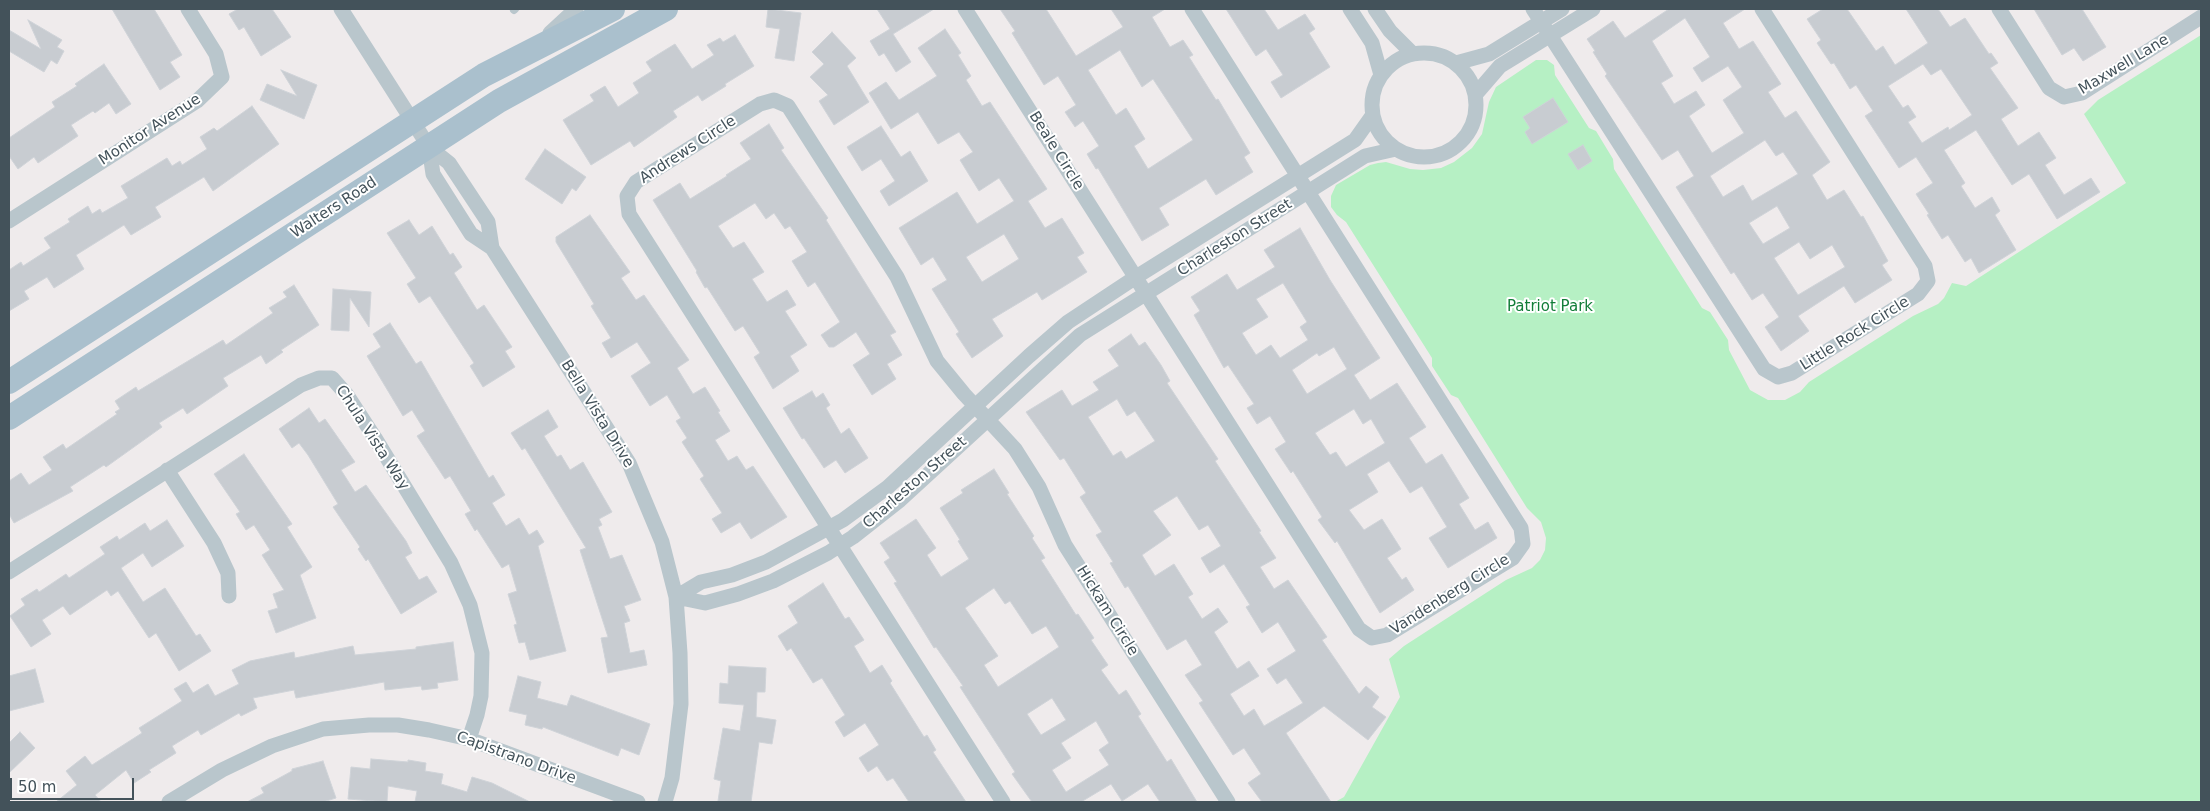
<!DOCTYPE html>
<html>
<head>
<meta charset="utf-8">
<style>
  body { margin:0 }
  #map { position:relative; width:2210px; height:811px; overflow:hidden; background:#efebec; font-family:"DejaVu Sans",sans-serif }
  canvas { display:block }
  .frame { position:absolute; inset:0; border:10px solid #43525a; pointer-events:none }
  .scale { position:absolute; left:10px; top:778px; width:124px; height:22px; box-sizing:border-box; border:2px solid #43525a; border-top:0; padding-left:6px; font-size:15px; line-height:18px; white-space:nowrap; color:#43525a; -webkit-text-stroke:4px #fff; paint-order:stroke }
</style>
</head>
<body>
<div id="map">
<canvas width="2210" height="811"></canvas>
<div class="frame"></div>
<div class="scale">50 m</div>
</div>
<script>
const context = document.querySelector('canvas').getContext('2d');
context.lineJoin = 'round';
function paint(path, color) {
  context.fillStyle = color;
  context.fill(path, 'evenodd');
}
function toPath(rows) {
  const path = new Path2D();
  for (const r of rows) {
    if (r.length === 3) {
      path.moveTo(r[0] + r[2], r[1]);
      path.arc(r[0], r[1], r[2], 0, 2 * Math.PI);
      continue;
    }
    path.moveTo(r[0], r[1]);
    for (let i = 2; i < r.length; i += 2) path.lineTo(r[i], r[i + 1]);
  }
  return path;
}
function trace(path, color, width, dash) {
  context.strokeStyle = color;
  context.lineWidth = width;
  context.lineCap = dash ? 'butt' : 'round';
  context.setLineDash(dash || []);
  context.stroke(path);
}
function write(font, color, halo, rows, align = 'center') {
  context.font = font + ' "DejaVu Sans",sans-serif';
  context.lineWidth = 4;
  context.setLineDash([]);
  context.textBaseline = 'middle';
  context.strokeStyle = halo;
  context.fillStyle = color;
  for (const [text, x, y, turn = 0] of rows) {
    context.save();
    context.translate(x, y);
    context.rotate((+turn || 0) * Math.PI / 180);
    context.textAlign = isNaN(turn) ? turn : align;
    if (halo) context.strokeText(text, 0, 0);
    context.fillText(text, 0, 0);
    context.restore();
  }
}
paint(toPath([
  [2201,35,2201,802,1335,802,1344,797,1400,697,1389,659,1404,646,1506,580,1532,568,1540,560,1545,550,1546,538,1541,522,1527,508,1458,398,1451,395,1432,366,1432,358,1346,222,1337,215,1331,207,1331,196,1336,185,1370,165,1378,163,1386,162,1410,169,1423,170,1441,168,1454,162,1472,148,1482,134,1489,102,1496,87,1536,60,1547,60,1554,65,1555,75,1589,128,1596,131,1613,159,1614,169,1702,308,1710,312,1728,340,1729,350,1750,390,1768,400,1785,400,1800,392,1809,382,1913,316,1938,304,1944,298,1952,283,1966,286,2126,183,2084,114,2098,100]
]), '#b6f0c4');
const building = toPath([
  [112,9,154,9,182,55,170,62,180,77,160,90,112,9],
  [238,9,272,9,291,37,261,56,244,27,239,30,229,14,238,9],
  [768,9,801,13,794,61,775,58,780,29,766,27,768,9],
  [877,9,934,9,893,34,911,62,896,72,884,53,879,56,870,41,890,29,877,9],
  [1000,9,1046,9,1076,56,1123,27,1111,9,1165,9,1152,17,1170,47,1183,40,1193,55,1189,57,1216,100,1218,99,1250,153,1244,157,1253,172,1216,195,1206,179,1159,208,1169,225,1142,241,1098,168,1096,169,1087,154,1099,146,1083,121,1075,127,1065,112,1076,105,1058,76,1044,85,1012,33,1015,31,1000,9],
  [1120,50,1142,87,1153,79,1193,140,1148,169,1134,146,1145,139,1126,108,1116,115,1088,70,1120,50],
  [1226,9,1264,9,1278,30,1305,14,1315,29,1309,33,1330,67,1281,98,1271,82,1283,75,1266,49,1256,56,1226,9],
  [1669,9,1745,9,1723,23,1739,49,1753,41,1781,84,1768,92,1785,118,1796,111,1830,162,1812,175,1827,200,1844,190,1861,217,1863,216,1888,261,1882,265,1892,280,1855,303,1844,286,1798,316,1809,331,1781,351,1765,327,1779,317,1763,293,1752,300,1734,272,1731,274,1676,187,1694,176,1678,150,1662,160,1605,76,1607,74,1593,52,1595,51,1587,39,1613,21,1625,38,1669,9],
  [1685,18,1710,57,1693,68,1702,82,1728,66,1742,87,1723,100,1744,133,1712,153,1689,116,1705,105,1696,91,1674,104,1661,83,1673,76,1652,41,1685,18],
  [1765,140,1776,156,1783,152,1798,174,1752,201,1743,185,1723,197,1710,176,1765,140],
  [1777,206,1790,228,1763,244,1749,223,1777,206],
  [1799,242,1810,259,1832,245,1845,267,1798,295,1774,258,1799,242],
  [1823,9,1847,9,1876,51,1883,46,1895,65,1928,43,1906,9,1938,9,1950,27,1965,18,1989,54,1991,53,1998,63,1990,68,2018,108,2001,119,2018,146,2039,132,2056,158,2045,165,2064,195,2091,178,2100,192,2057,219,2029,174,2012,185,1976,130,1944,150,1965,183,1961,186,1975,208,1992,197,2000,211,1995,215,2016,250,1979,273,1971,258,1965,262,1948,235,1942,239,1927,215,1929,214,1916,194,1933,183,1916,157,1899,168,1865,116,1873,111,1856,85,1850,89,1834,63,1831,64,1817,43,1821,40,1807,19,1823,9],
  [1923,64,1931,75,1941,69,1972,115,1949,130,1948,127,1922,143,1908,122,1916,117,1908,105,1903,108,1888,86,1923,64],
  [2034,9,2082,9,2106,47,2083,61,2074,48,2062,55,2034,9],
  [28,20,62,40,57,47,64,51,57,64,51,60,44,72,9,51,9,30,41,49,28,20],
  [945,29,961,53,958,55,971,76,966,80,982,106,990,102,1047,189,1028,201,1045,228,1062,218,1084,253,1077,257,1087,272,1042,300,1037,292,992,319,1003,336,972,358,956,334,959,332,932,289,947,280,933,257,921,265,899,228,957,192,977,224,1014,201,999,178,979,191,960,160,973,152,959,132,938,144,918,112,891,129,869,93,886,82,899,100,937,76,918,48,945,29],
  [1004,234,1019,259,982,282,966,257,1004,234],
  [832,32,856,58,847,66,869,102,834,125,819,101,828,95,810,77,824,64,812,52,832,32],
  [735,35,754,66,725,84,726,86,702,101,698,95,673,111,677,117,634,147,630,141,591,165,563,120,594,101,590,95,605,86,618,107,639,93,633,83,652,71,646,62,657,55,675,44,692,69,714,55,707,45,720,38,723,42,735,35],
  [104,64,131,104,116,114,109,103,95,113,93,111,71,125,78,136,38,163,34,157,18,169,9,156,9,138,55,107,52,102,77,86,75,84,104,64],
  [281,70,317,85,304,119,260,100,267,84,297,96,281,70],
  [1553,98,1568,122,1532,144,1525,132,1530,128,1523,117,1553,98],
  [252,106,279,144,213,191,204,177,155,207,161,217,131,235,124,225,76,255,84,269,54,288,47,277,24,291,29,299,9,311,9,270,21,262,23,266,51,248,44,238,70,222,68,219,88,206,92,214,100,209,102,213,128,198,121,186,167,158,172,166,180,161,182,165,207,149,200,137,214,128,217,131,252,106],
  [769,124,784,148,781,150,828,218,826,220,896,332,890,335,902,355,887,364,896,379,872,395,853,365,870,354,856,332,834,347,829,347,821,335,840,322,815,282,808,287,792,261,807,252,790,226,785,229,774,213,766,219,755,203,718,226,733,248,744,242,764,272,752,279,767,302,787,290,796,305,785,311,807,345,790,356,799,371,773,389,754,357,760,353,743,326,735,331,707,287,705,288,696,272,697,271,653,200,680,183,690,199,727,176,726,175,751,159,740,143,769,124],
  [881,126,901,157,910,151,928,181,889,206,880,191,895,181,881,159,862,171,847,147,881,126],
  [1583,145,1592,161,1578,170,1568,154,1583,145],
  [545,149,586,177,576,191,572,188,562,204,525,179,545,149],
  [590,215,630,272,621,278,636,300,644,295,689,360,677,368,693,394,705,387,720,411,718,412,730,431,715,440,728,461,737,456,746,470,753,466,787,517,751,539,740,522,721,533,712,519,722,513,700,479,704,476,682,442,687,438,676,421,681,418,667,395,650,406,631,376,651,363,637,342,611,358,602,343,611,338,591,306,594,304,556,242,556,237,590,215],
  [409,220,419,235,432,226,450,255,453,253,462,267,454,273,477,310,484,305,512,347,505,351,515,367,483,387,470,366,474,363,430,296,419,303,407,284,416,278,387,233,409,220],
  [1300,228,1330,280,1380,358,1354,375,1370,400,1397,383,1426,427,1409,438,1426,464,1442,454,1469,498,1459,504,1475,530,1488,522,1497,538,1448,568,1429,538,1447,527,1422,486,1410,493,1389,461,1367,474,1378,492,1349,510,1364,530,1382,519,1401,549,1387,558,1402,580,1406,577,1414,590,1380,613,1337,541,1335,543,1318,520,1322,517,1293,471,1291,473,1275,449,1286,442,1270,416,1257,424,1247,408,1254,404,1228,365,1224,368,1194,315,1200,311,1191,297,1227,274,1237,290,1275,267,1264,250,1300,228],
  [1283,283,1307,322,1300,327,1308,340,1280,358,1271,345,1256,355,1242,333,1268,317,1256,299,1283,283],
  [1334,347,1347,369,1307,394,1292,370,1317,353,1319,356,1334,347],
  [1354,409,1363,424,1371,419,1385,443,1346,467,1336,452,1330,455,1315,433,1354,409],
  [294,285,319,325,281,350,283,352,266,364,261,355,223,378,228,386,187,414,183,408,159,423,162,427,106,467,104,465,70,487,73,491,14,523,9,514,9,481,21,473,29,485,52,470,43,457,63,444,66,449,117,414,115,412,120,409,115,401,136,387,138,391,223,340,226,345,273,313,269,308,287,297,283,292,294,285],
  [333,289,371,292,369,327,350,298,349,331,331,330,333,289],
  [390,323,416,364,421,361,489,478,493,475,505,495,492,503,506,526,519,518,529,535,537,530,544,542,538,546,566,651,530,660,525,642,519,643,514,625,517,624,508,594,517,591,509,564,502,568,477,529,475,531,465,514,471,511,450,476,445,479,417,436,425,431,412,410,403,416,367,356,381,347,373,334,390,323],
  [1131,334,1139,346,1145,342,1161,365,1170,381,1167,383,1218,459,1215,461,1261,531,1259,532,1276,558,1260,567,1274,589,1288,580,1327,637,1322,640,1359,694,1366,686,1379,697,1372,707,1386,717,1368,740,1324,706,1286,733,1331,802,1262,802,1248,783,1261,774,1244,748,1233,755,1199,703,1203,701,1185,675,1202,665,1186,639,1167,650,1128,586,1125,588,1110,563,1113,562,1096,535,1102,532,1080,497,1086,493,1064,458,1060,460,1026,412,1062,390,1072,406,1099,390,1093,382,1119,366,1108,350,1131,334],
  [1117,399,1127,416,1135,411,1155,441,1126,459,1121,451,1113,456,1088,417,1117,399],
  [1177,496,1199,530,1208,525,1221,546,1201,558,1210,573,1224,564,1250,605,1246,607,1262,633,1278,622,1296,651,1267,669,1277,684,1286,678,1303,703,1264,726,1254,709,1244,716,1230,694,1259,676,1249,661,1237,669,1214,632,1228,622,1218,608,1202,619,1188,597,1193,594,1174,564,1155,576,1142,555,1171,535,1153,511,1177,496],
  [812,391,816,398,823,393,830,405,826,408,841,434,849,428,868,458,845,473,836,460,824,468,804,438,802,439,783,408,812,391],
  [309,408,319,423,325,419,355,462,341,470,355,492,366,485,406,541,412,553,405,557,419,580,427,576,437,592,401,614,368,559,366,561,358,549,360,547,333,507,338,504,308,455,299,443,292,448,279,429,309,408],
  [548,410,558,427,544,436,557,457,561,455,570,470,583,462,612,512,599,519,602,525,598,527,610,559,622,555,641,600,624,606,630,621,624,623,630,653,644,650,647,665,608,673,601,638,608,637,580,550,586,548,525,448,522,450,511,433,548,410],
  [244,454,292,524,287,527,312,567,300,575,316,618,276,633,268,611,278,608,273,594,284,590,262,555,270,550,254,525,246,530,236,514,240,512,214,474,244,454],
  [994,469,1009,493,1007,494,1034,536,1032,538,1045,558,1041,560,1076,615,1078,614,1094,638,1091,640,1108,665,1101,670,1119,695,1126,690,1141,714,1138,716,1167,762,1171,759,1197,802,1160,802,1148,784,1122,801,1111,784,1081,802,1032,802,1012,774,1015,772,960,687,963,686,936,647,934,648,894,583,897,582,884,562,890,558,880,543,916,519,936,548,927,555,941,577,969,559,958,541,960,540,940,508,963,493,961,490,994,469],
  [994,588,1005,604,1010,601,1032,634,1046,626,1059,647,998,687,984,665,998,656,965,608,994,588],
  [1052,698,1066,720,1041,735,1027,714,1052,698],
  [1096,721,1109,743,1099,750,1109,765,1066,792,1052,770,1071,758,1061,743,1096,721],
  [167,520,184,546,152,567,143,553,121,568,143,602,165,588,196,636,200,634,211,651,179,671,156,633,149,638,118,591,111,596,107,590,70,615,63,606,42,620,51,634,31,647,10,616,25,605,21,599,37,589,39,592,66,574,69,578,105,554,100,547,117,536,119,540,145,523,150,531,167,520],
  [823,583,845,619,849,617,864,640,854,646,870,673,882,665,892,681,890,683,924,737,927,735,936,750,933,752,966,802,909,802,893,778,887,781,877,766,868,772,859,758,879,745,865,723,844,737,835,722,845,715,822,678,813,683,791,648,787,651,778,636,798,623,788,606,823,583],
  [453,642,458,680,437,683,438,688,422,690,421,686,385,690,384,682,296,698,294,690,253,698,257,708,241,716,239,713,201,735,198,730,172,746,176,753,149,770,151,772,134,783,126,770,95,795,101,802,56,802,77,785,66,771,85,756,92,765,142,733,139,728,182,701,174,689,186,682,193,693,208,684,215,696,239,684,232,670,250,661,294,652,295,658,353,646,355,655,416,649,416,647,453,642],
  [729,666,766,668,765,692,757,692,756,717,776,720,772,744,759,742,751,802,718,801,721,781,714,779,723,728,740,731,744,705,719,703,720,683,728,684,729,666],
  [35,669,44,702,9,711,9,676,35,669],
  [518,676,541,682,537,698,567,706,571,695,650,724,639,755,621,748,618,756,543,727,542,729,525,725,527,715,509,711,518,676],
  [20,732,35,748,9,773,9,743,20,732],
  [371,759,408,762,408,760,426,763,425,771,443,774,441,784,467,792,472,777,492,783,530,802,415,802,417,791,388,786,387,802,348,799,351,767,370,769,371,759],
  [323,761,336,798,323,802,247,802,264,793,261,788,292,771,292,769,323,761]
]);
paint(building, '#c8ccd1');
trace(building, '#cfd3d8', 1);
trace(toPath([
  [514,10,515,9]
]), '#b9c6cc', 8);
trace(toPath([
  [341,9,429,147,449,163,488,222,492,248,629,463,662,542,676,597,680,653,681,704,672,778,665,802],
  [965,9,1359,629,1372,638,1387,635,1513,558,1523,544,1521,528,1192,9],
  [1350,9,1372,43,1381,75],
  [1375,9,1390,31,1413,54],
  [1533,9,1764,369,1778,377,1792,373,1918,294,1928,281,1925,266,1762,9],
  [1999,9,2049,88,2064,97,2082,93,2201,17],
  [550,33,576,9],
  [1424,105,52],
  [1456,63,1489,54,1562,9],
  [1475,95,1500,66,1593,9],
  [429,147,433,174,471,234,492,248],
  [9,221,197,101,222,77,216,54,188,9],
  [167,470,214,543,228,573,229,596],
  [9,572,301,385,319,378,332,378,347,395,375,438,451,563,470,605,482,653,481,696,477,715,469,739],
  [676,597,705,603,738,594,773,581,828,553,853,537,900,500,1080,335,1365,156,1396,149],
  [676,597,701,582,732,575,766,562,843,520,888,487,1029,356,1068,322,1136,277,1355,140,1372,116],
  [169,802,222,770,272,746,323,729,369,725,398,725,429,730,469,739,638,802],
  [1003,802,629,214,627,196,636,182,760,104,774,100,788,106,897,277,937,361,964,394,1015,449,1039,487,1065,545,1228,802]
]), '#b9c6cc', 15);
trace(toPath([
  [9,382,484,75,613,9],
  [9,418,499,101,666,9]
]), '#aac0cd', 24);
write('15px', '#43525a', '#fff', [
  ["Maxwell Lane",2124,65,-31],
  ["Monitor Avenue",150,130,-33],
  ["Andrews Circle",688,150,-33],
  ["Beale Circle",1056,151,58],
  ["Walters Road",334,208,-33],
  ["Charleston Street",1235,238,-32],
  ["Little Rock Circle",1855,334,-32],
  ["Bella Vista Drive",597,414,58],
  ["Chula Vista Way",372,438,57],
  ["Charleston Street",915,483,-41],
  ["Vandenberg Circle",1450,595,-32],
  ["Hickam Circle",1107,611,58],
  ["Capistrano Drive",516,758,20]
]);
write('15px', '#127d38', '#fff', [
  ["Patriot Park",1550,307]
]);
</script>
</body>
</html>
